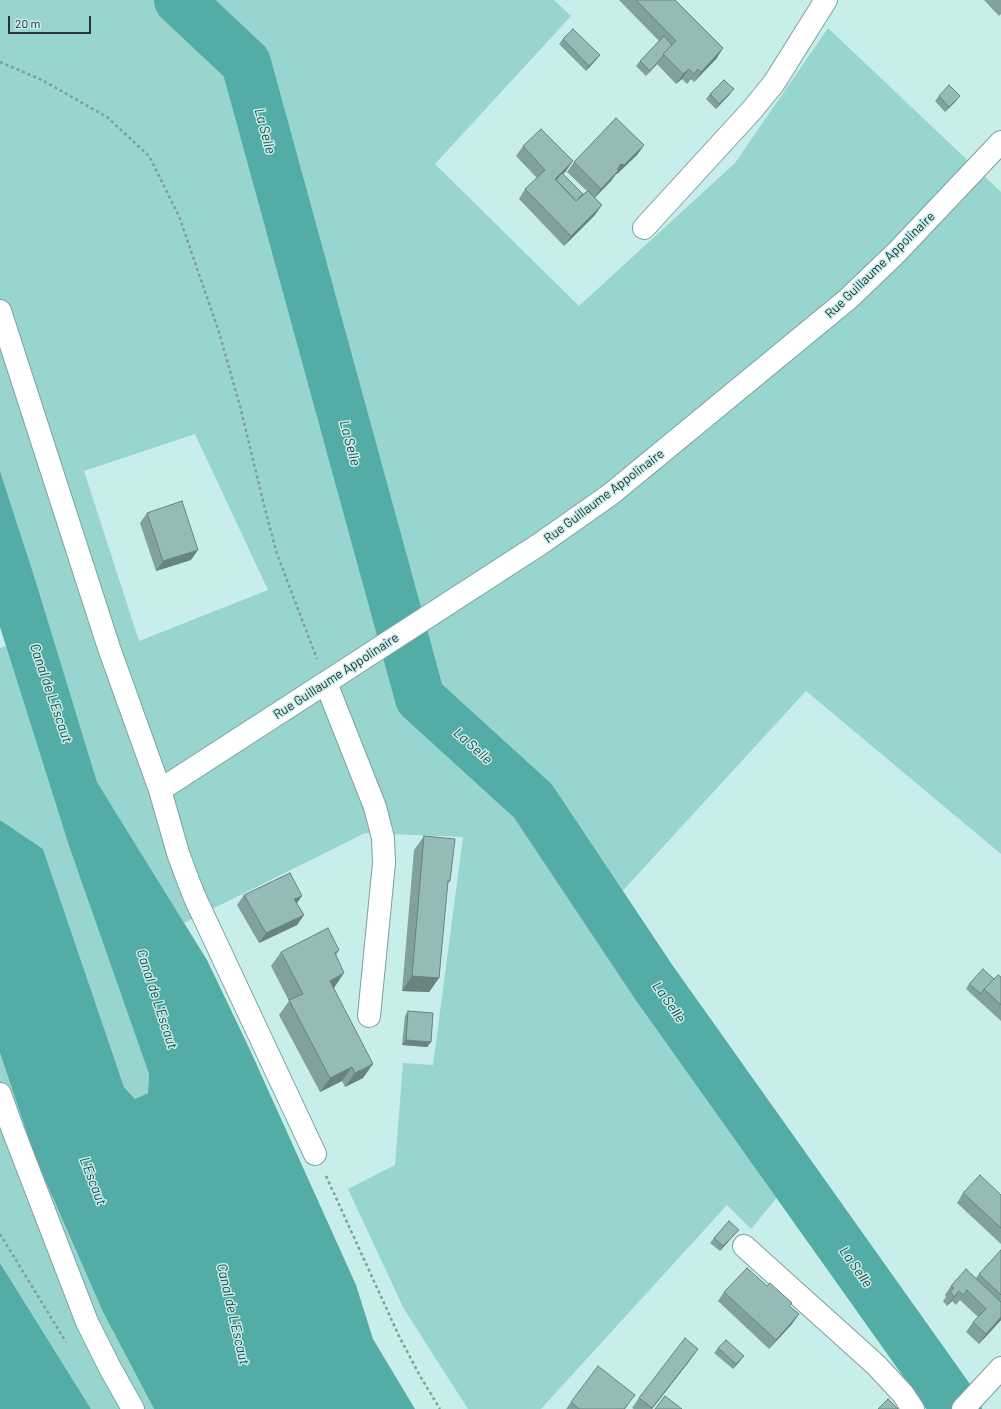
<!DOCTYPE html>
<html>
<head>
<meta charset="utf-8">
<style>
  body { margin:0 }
  #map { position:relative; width:1001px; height:1409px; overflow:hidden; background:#c7eeea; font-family:Barlow,sans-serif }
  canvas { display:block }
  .scale { position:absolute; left:8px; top:16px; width:83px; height:18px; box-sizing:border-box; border:2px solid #253433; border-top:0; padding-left:5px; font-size:12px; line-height:14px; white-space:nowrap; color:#253433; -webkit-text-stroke:3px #c7eeea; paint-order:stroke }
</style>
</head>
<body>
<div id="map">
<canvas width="1001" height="1409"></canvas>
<div class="scale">20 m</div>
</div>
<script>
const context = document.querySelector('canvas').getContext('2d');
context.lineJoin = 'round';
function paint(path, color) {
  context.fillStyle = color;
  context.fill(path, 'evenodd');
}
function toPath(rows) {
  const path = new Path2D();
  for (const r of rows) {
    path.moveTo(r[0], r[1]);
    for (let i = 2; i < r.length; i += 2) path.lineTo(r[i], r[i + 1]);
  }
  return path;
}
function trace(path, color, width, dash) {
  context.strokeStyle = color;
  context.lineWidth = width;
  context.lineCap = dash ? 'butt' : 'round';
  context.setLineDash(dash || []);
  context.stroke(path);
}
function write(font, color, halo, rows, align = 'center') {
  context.font = font + ' Barlow,sans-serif';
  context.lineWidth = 3;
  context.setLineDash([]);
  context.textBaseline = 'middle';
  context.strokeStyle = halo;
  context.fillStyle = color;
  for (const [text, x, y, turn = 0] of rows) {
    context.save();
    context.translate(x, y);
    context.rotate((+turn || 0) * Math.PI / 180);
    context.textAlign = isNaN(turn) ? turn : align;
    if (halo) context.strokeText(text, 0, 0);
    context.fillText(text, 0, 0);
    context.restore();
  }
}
paint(toPath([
  [0,0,554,0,571,16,435,164,579,306,735,163,828,28,1001,192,1001,854,806,691,617,897,806,1162,751,1229,727,1205,541,1409,468,1409,404,1309,348,1189,395,1165,403,1063,433,1065,463,837,365,833,184,923,97,782,36,582,0,471],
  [195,434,268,590,139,641,84,471],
  [6,646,69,846,149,1074,148,1093,135,1099,124,1087,43,849,0,820,0,648],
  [0,1053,35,1157,103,1312,154,1409,91,1409,0,1263]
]), '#98d5cf');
paint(toPath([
  [0,471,36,582,97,782,207,960,250,1050,356,1285,373,1339,415,1409,154,1409,103,1312,35,1157,0,1053,0,820,43,849,124,1087,135,1099,148,1093,149,1074,69,846,0,627],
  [0,1263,91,1409,0,1409]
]), '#53ada6');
trace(toPath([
  [179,0,246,63,420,698,533,801,653,981,957,1409]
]), '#53ada6', 50);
const minor = toPath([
  [644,228,752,110,774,83,826,0],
  [0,311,109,648,160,790,178,853,186,875,195,898,315,1154],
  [326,683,375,807,383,838,384,863,369,1016],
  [160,790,540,544,611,494,848,299,897,252,1001,142],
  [0,1094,13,1130,87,1322,110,1368,133,1409],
  [744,1246,876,1365,903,1394,913,1409],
  [963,1409,1001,1368]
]);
trace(minor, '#7ca19e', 24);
trace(toPath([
  [0,62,42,80,107,117,149,156,179,216,219,332,240,406,264,505,277,554,317,659],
  [326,1176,399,1336,420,1376,440,1409],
  [0,1234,66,1342]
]), '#819e9b', 2.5, [3, 3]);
trace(minor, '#fff', 22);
paint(toPath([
  [619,0,675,0,717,58,694,82,691,79,687,84,682,79,676,84,657,64,646,76,636,66,640,61,659,41],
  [984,0,1001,0,1001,14,999,16],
  [563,39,600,55,596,60,586,71,559,44],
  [710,94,730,94,716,109,706,99],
  [939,96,960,96,956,101,945,112,935,101],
  [644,145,637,155,617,174,616,174,611,181,595,198,595,215,564,246,519,199,525,189,537,178,516,156,523,146,566,171,563,174,583,194,587,191,567,172,574,162],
  [147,513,191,560,156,571,140,523],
  [424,836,450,881,447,885,439,978,429,992,402,991,414,850],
  [244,895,297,904,304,915,297,925,259,943,237,905],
  [339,950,336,955,334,988,363,1078,345,1087,342,1081,320,1092,279,1015,289,1001,271,966,281,952],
  [1001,977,1001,1021,966,989,969,984],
  [408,1011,431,1042,427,1047,402,1045,405,1016],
  [963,1193,1001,1195,1001,1244,957,1203],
  [735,1234,720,1251,710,1243,714,1238],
  [1001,1250,1001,1320,979,1344,966,1332,973,1322,978,1317,960,1300,956,1305,952,1301,947,1306,943,1301,946,1297,945,1295,951,1286,976,1278,979,1274],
  [724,1292,790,1307,799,1314,792,1324,769,1349,718,1301],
  [718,1348,744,1356,733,1369,714,1353],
  [691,1359,652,1409,634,1409,632,1408,639,1398],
  [571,1402,628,1405,625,1409,566,1409]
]), '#80a19d');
paint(toPath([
  [723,48,717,58,694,82,701,72],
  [600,55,596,60,586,71,589,66],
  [656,64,657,64,646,76,650,71],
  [689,69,682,79,676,84,683,74],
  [698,69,691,79,687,84,694,74],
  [734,89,730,94,716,109,719,104],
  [960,96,956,101,945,112,949,107],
  [644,145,637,155,617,174,616,174,611,181,594,198,601,189,621,164],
  [573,161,566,171,553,185,555,179],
  [602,205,595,215,564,246,571,236],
  [198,550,191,560,156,571,163,561],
  [302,896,295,906,294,899],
  [304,915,297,925,259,943,266,933],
  [344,973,334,988,320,996,330,981],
  [412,976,439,978,429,992,402,991],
  [406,1040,431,1042,427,1047,402,1045],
  [373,1064,363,1078,345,1087,355,1073],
  [352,1067,342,1081,320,1092,330,1078],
  [739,1230,735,1234,720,1251,723,1246],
  [959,1291,952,1301,947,1306,954,1297],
  [799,1314,792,1324,769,1349,776,1340],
  [1001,1317,1001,1320,979,1344,986,1334],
  [698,1349,691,1359,652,1409,651,1409],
  [744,1356,740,1361,733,1369,736,1364]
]), '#688380');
const building = toPath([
  [636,0,675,0,723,48,701,72,698,69,694,74,689,69,683,74,663,54,676,41,636,0],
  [573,29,600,55,589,66,563,39,573,29],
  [664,36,672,45,663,54,664,55,650,71,640,61,664,36],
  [724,80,734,89,719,104,710,94,724,80],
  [949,85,960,96,949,107,939,96,949,85],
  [616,118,644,145,624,165,621,164,618,168,618,171,601,189,574,162,616,118],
  [541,129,573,161,555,179,576,201,588,191,602,205,571,236,525,189,545,170,523,146,541,129],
  [562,173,583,194,576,201,556,180,562,173],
  [182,501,198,550,163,561,147,513,182,501],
  [424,836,455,839,450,881,448,881,439,978,412,976,424,836],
  [290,873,302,896,294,899,304,915,266,933,244,895,290,873],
  [328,928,339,950,335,953,344,973,330,981,373,1064,355,1073,352,1067,330,1078,289,1000,303,994,281,952,328,928],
  [983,969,994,979,984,989,981,994,969,984,983,969],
  [998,975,1001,977,1001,1005,984,989,998,975],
  [408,1011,433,1013,431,1042,406,1040,408,1011],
  [980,1175,1001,1195,1001,1228,963,1193,980,1175],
  [729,1221,739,1230,723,1246,714,1238,729,1221],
  [1001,1250,1001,1295,979,1274,1001,1250],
  [747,1268,767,1286,770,1283,792,1303,789,1306,799,1314,776,1340,724,1292,747,1268],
  [966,1269,1001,1302,1001,1317,986,1334,973,1322,986,1309,967,1290,963,1295,959,1291,954,1297,950,1291,954,1288,951,1286,966,1269],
  [685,1338,698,1349,652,1408,639,1398,685,1338],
  [726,1340,744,1356,736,1364,718,1348,726,1340],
  [598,1366,635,1395,624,1409,579,1409,571,1402,598,1366],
  [665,1396,682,1409,655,1409,665,1396],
  [888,1399,898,1409,878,1409,888,1399]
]);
paint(building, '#95bbb7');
trace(building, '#688380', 1);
write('13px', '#253433', '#c7eeea', [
  ["Rue Guillaume Appolinaire",880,265,-44],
  ["Rue Guillaume Appolinaire",604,496,-37],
  ["Rue Guillaume Appolinaire",336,676,-33]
]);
write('italic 14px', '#224b48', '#c7eeea', [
  ["La Selle",265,131,75],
  ["La Selle",350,443,75],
  ["Canal de L'Escaut",51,693,71],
  ["La Selle",473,746,42],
  ["Canal de L'Escaut",157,999,72],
  ["La Selle",669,1002,55],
  ["L'Escaut",93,1181,69],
  ["La Selle",856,1267,55],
  ["Canal de L'Escaut",233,1314,77]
]);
</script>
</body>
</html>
